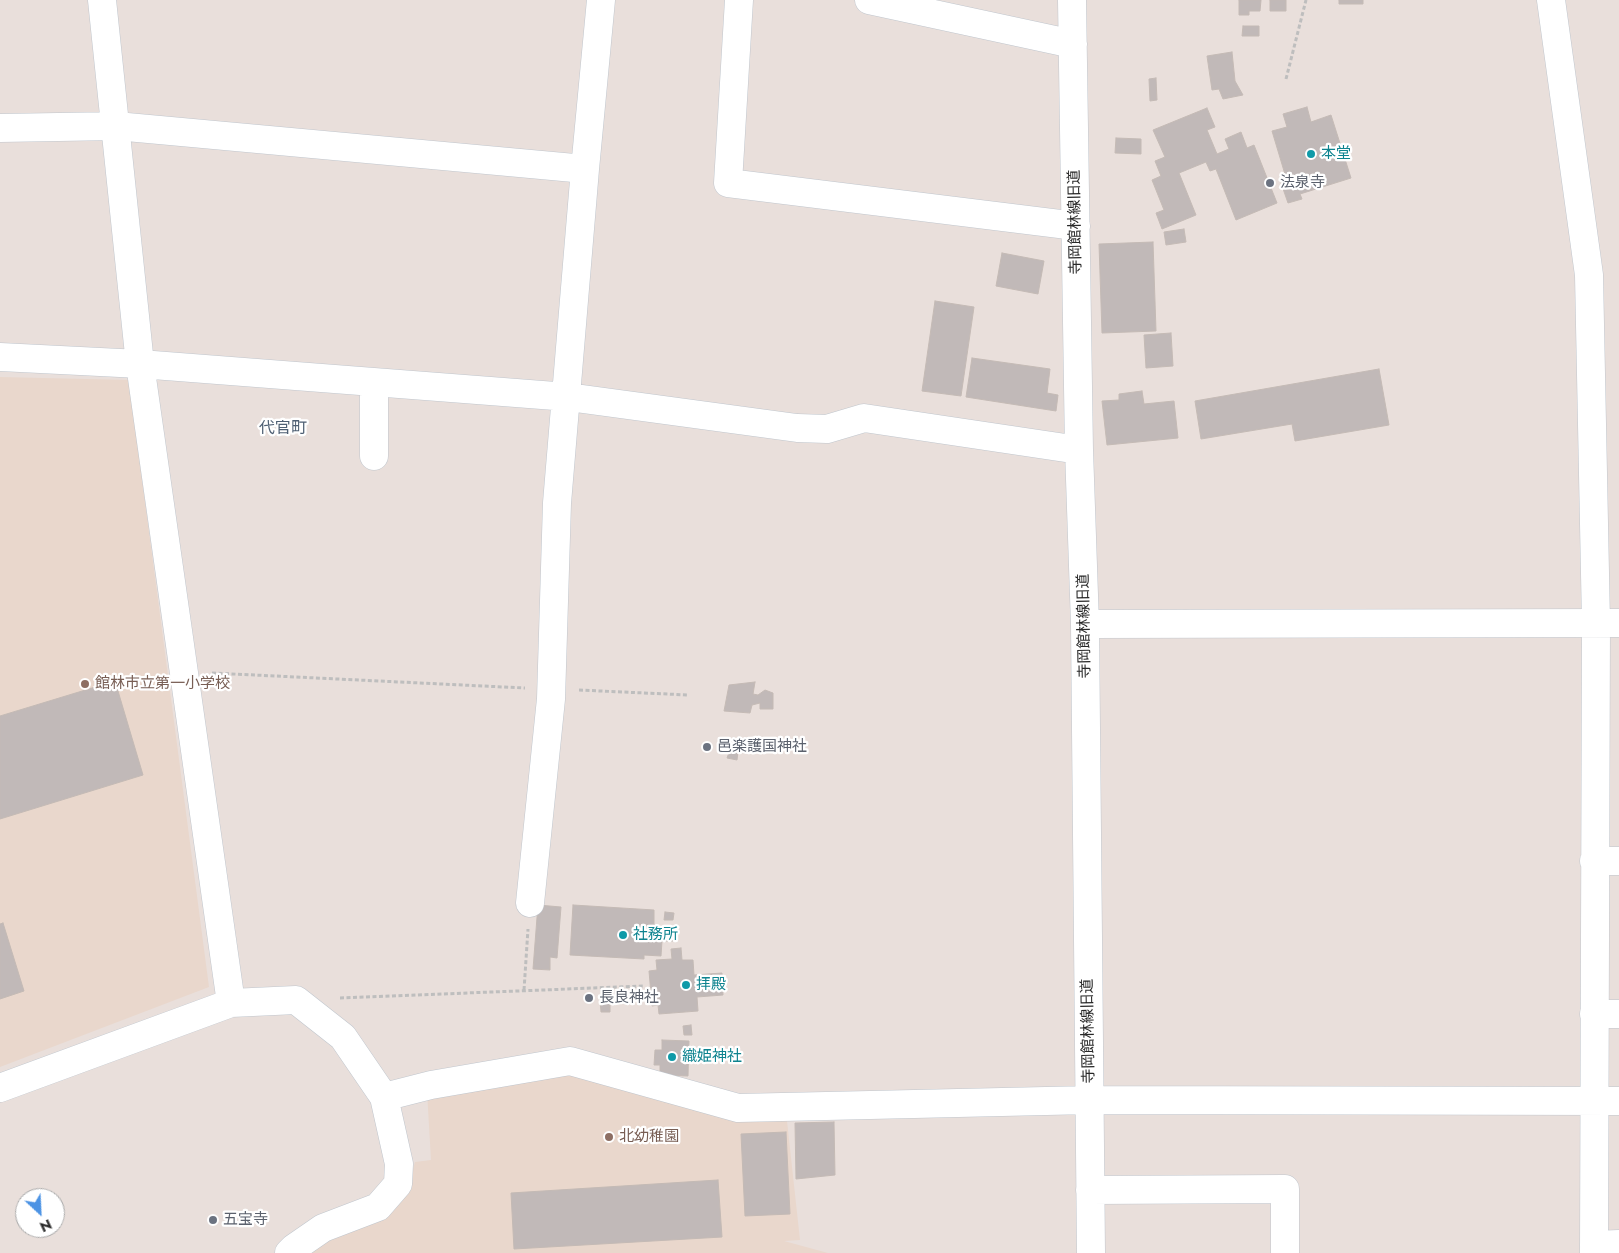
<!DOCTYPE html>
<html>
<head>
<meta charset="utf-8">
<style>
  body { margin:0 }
  #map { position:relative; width:1619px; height:1253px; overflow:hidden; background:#e9dfdb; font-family:Jost,sans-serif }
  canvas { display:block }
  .north { position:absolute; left:15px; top:1188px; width:50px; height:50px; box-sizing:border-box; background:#fff; border:1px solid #a9a9a9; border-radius:50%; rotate:155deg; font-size:14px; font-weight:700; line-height:20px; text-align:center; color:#282828 }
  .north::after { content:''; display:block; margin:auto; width:18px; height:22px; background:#4c93e4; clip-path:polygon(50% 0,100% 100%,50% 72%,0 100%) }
</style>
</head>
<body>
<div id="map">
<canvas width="1619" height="1253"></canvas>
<div class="north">N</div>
</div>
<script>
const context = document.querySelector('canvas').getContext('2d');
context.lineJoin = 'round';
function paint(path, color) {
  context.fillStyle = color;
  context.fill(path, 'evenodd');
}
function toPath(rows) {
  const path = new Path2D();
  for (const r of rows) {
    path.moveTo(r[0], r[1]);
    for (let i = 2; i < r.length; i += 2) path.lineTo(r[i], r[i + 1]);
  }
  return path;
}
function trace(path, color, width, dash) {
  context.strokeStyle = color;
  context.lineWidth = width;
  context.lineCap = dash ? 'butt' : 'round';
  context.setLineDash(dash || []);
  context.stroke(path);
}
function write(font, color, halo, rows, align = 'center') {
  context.font = font + ' Jost,"Noto Sans JP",sans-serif';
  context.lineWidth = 4.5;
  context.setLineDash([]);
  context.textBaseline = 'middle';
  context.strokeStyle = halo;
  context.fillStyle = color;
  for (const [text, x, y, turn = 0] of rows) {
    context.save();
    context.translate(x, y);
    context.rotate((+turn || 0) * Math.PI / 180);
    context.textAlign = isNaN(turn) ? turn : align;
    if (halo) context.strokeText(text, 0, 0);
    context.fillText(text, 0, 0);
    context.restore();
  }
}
paint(toPath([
  [0,377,129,380,209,987,0,1067],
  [567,1066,786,1112,800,1240,784,1241,828,1253,305,1253,409,1185,415,1162,431,1160,427,1091]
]), '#e9d7cc');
const building = toPath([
  [1239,0,1261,0,1260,11,1249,11,1249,15,1239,15,1239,0],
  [1270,0,1286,0,1286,11,1270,11,1270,0],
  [1339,0,1363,0,1363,4,1339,4,1339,0],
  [1243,26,1259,26,1259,36,1242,36,1243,26],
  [1232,52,1235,81,1243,95,1223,99,1219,89,1212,90,1207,56,1232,52],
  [1156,78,1157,100,1150,101,1149,79,1156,78],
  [1307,107,1311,122,1331,115,1351,178,1300,194,1302,199,1288,203,1281,183,1287,181,1272,131,1287,127,1283,114,1307,107],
  [1207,108,1215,127,1207,130,1217,154,1229,149,1225,139,1241,132,1247,148,1254,145,1277,203,1236,220,1216,169,1210,171,1206,162,1179,173,1196,215,1162,229,1156,213,1164,210,1152,180,1161,176,1155,161,1165,157,1153,130,1207,108],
  [1116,138,1141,139,1141,154,1115,153,1116,138],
  [1184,229,1186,242,1166,245,1164,232,1184,229],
  [1153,242,1156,331,1102,333,1099,244,1153,242],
  [1002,253,1044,261,1038,294,996,286,1002,253],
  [935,301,974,307,961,396,922,391,935,301],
  [1171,333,1173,366,1146,368,1144,335,1171,333],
  [972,358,1050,369,1047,393,1058,395,1056,411,966,397,972,358],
  [1379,369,1389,425,1295,441,1292,424,1201,439,1195,401,1379,369],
  [1142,391,1144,404,1174,401,1178,438,1107,445,1102,401,1119,400,1119,394,1142,391],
  [115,681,143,775,0,819,0,716,115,681],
  [755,682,753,694,758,695,765,690,773,693,773,709,760,709,760,703,752,705,750,713,724,711,729,685,755,682],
  [730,750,738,752,737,760,727,758,730,750],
  [538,905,561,907,557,958,550,957,550,970,533,969,538,905],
  [573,905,654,910,654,928,676,930,675,941,662,941,661,956,644,955,644,959,570,955,573,905],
  [665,912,674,913,673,920,664,920,665,912],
  [3,923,24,991,0,999,0,924,3,923],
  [681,948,682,960,693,960,694,975,722,973,723,995,697,997,698,1011,659,1014,658,1005,652,1006,649,971,657,970,656,960,672,959,671,949,681,948],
  [610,1000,610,1012,601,1012,600,1001,610,1000],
  [691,1025,692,1035,684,1035,683,1026,691,1025],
  [662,1040,689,1041,688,1076,660,1075,660,1065,654,1065,655,1050,662,1050,662,1040],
  [834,1122,835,1175,796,1179,795,1123,834,1122],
  [786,1132,790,1214,745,1216,741,1134,786,1132],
  [718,1180,722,1237,514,1249,511,1193,718,1180]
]);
paint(building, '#c1b9b8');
trace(building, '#c4bab5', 1);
const minor = toPath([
  [102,0,140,364,231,1003],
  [739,0,728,183,1076,226],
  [869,0,1073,44],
  [1072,0,1079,450,1085,624,1091,1253],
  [1551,0,1589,275,1596,623,1594,1253],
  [0,128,116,126,585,169],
  [0,357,140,364,568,397,797,428,827,429,864,418,1079,450],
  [374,456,374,382],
  [1085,624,1619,623],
  [1594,861,1619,861],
  [530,903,551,699,557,503,585,169,601,0],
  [1594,1014,1619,1014],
  [0,1088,231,1003,296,1000,343,1037,384,1097,399,1164,398,1184,378,1207,323,1228,294,1248,289,1253],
  [384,1097,431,1085,570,1061,738,1108,1090,1100,1619,1101],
  [1090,1190,1285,1189,1285,1253],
  [1594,1245,1619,1244]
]);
trace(minor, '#c0c6cd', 29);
trace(toPath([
  [1286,79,1306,0],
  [212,673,525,688],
  [579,690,688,695],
  [524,990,528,929],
  [340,998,644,986]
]), '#bebebe', 3, [4, 2.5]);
trace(minor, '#fff', 28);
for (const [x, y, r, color] of [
  [1311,154,5,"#0f9aa8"],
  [1270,183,5,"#6b7280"],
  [85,684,5,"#8d6e63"],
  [707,747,5,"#6b7280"],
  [623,935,5,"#0f9aa8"],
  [686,985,5,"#0f9aa8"],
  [589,998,5,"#6b7280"],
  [672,1057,5,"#0f9aa8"],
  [609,1137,5,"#8d6e63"],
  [213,1220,5,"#6b7280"]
]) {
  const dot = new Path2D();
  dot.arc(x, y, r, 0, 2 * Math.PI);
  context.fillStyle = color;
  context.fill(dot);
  trace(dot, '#fff', 2);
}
write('15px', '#0d838f', '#fff', [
  ["本堂",1321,154],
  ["社務所",633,935],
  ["拝殿",696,985],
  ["織姫神社",682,1057]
], 'left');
write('15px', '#5b616d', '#fff', [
  ["法泉寺",1280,183],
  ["邑楽護国神社",717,747],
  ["長良神社",599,998],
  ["五宝寺",223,1220]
], 'left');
write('15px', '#282828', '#fff', [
  ["寺岡館林線旧道",1076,222,-91],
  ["寺岡館林線旧道",1085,626,-91],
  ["寺岡館林線旧道",1089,1031,-91]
]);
write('15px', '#785e54', '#fff', [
  ["館林市立第一小学校",95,684],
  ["北幼稚園",619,1137]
], 'left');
write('16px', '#4e5f73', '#fff', [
  ["代官町",283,429]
]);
</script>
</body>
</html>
